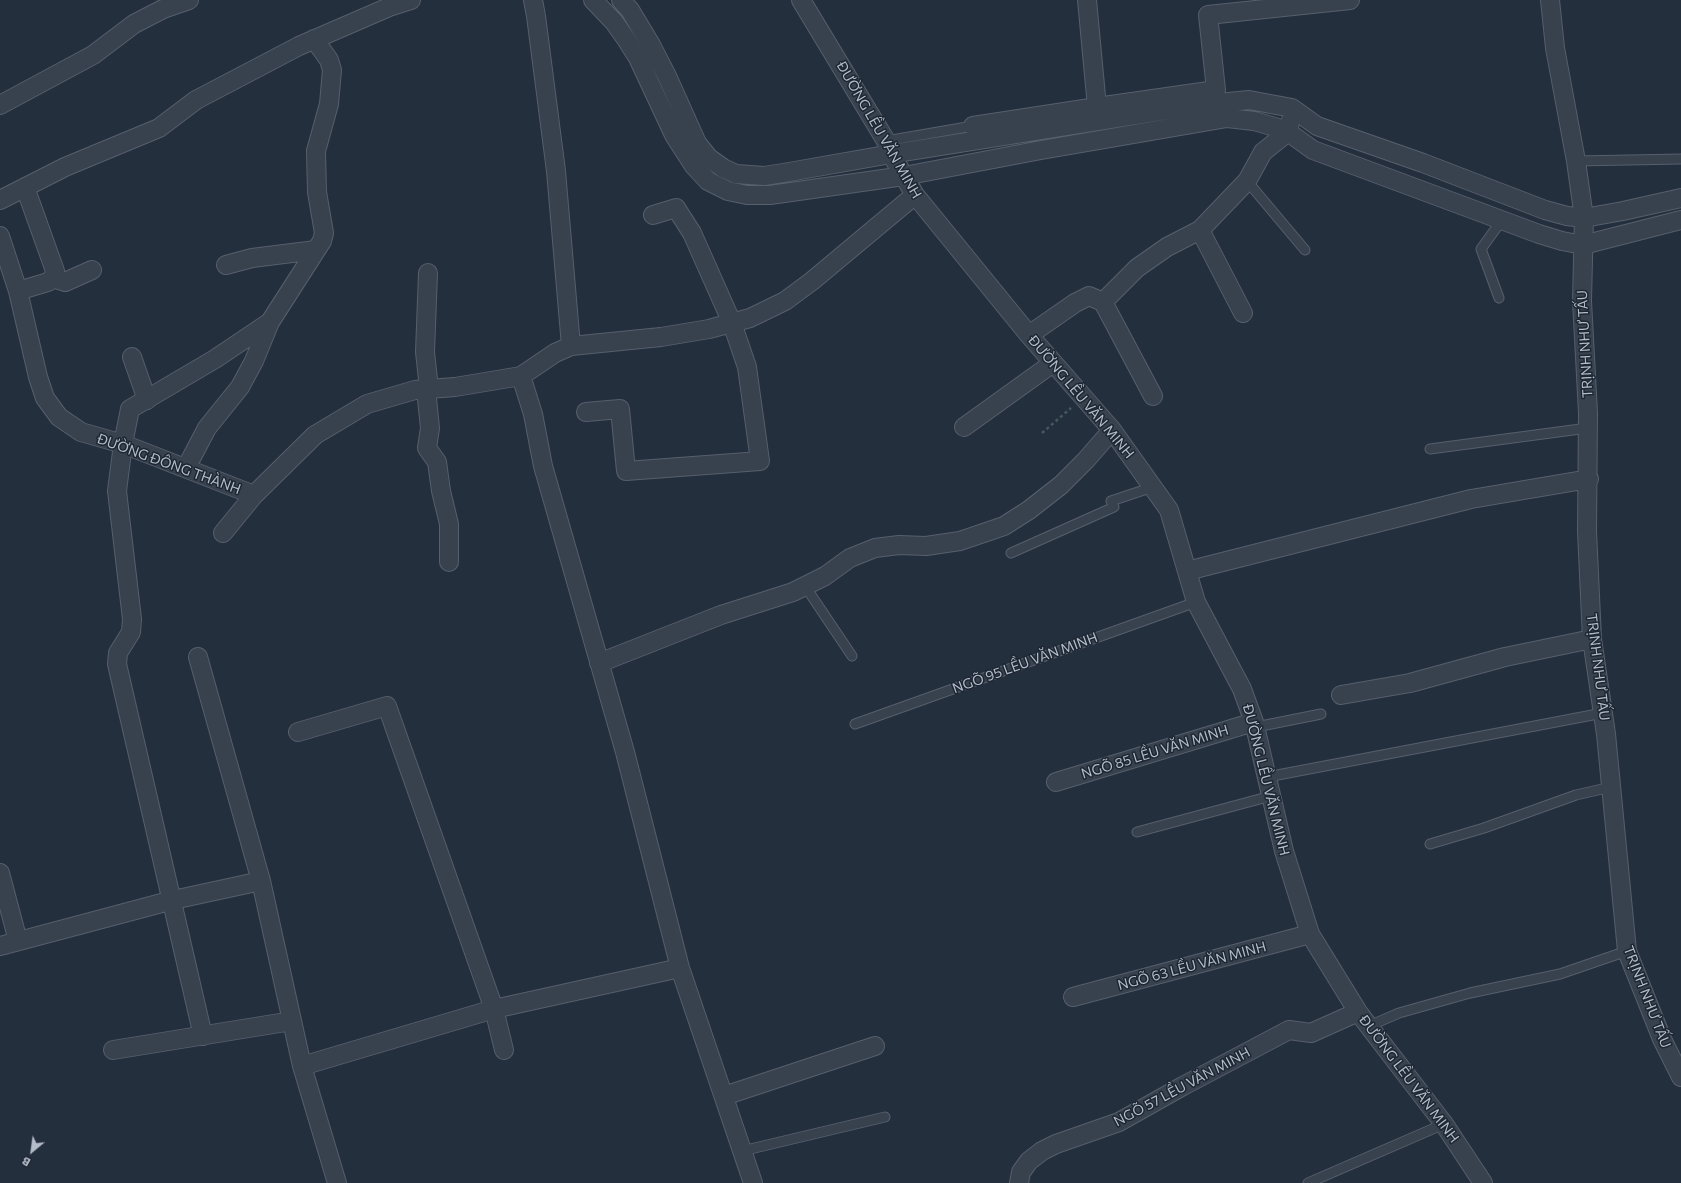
<!DOCTYPE html>
<html>
<head>
<meta charset="utf-8">
<style>
  body { margin:0 }
  #map { position:relative; width:1681px; height:1183px; overflow:hidden; background:#242f3e; font-family:Commissioner,sans-serif }
  canvas { display:block }
  .north { position:absolute; left:12px; top:1131px; width:40px; height:40px; -webkit-text-stroke:3px #1d2633; paint-order:stroke; rotate:209deg; font-size:11px; font-weight:700; line-height:16px; text-align:center; color:#b4bcc9 }
  .north::after { content:''; display:block; margin:auto; width:14px; height:18px; background:#b4bcc9; clip-path:polygon(50% 0,100% 100%,50% 72%,0 100%) }
</style>
</head>
<body>
<div id="map">
<canvas width="1681" height="1183"></canvas>
<div class="north">B</div>
</div>
<script>
const context = document.querySelector('canvas').getContext('2d');
context.lineJoin = 'round';
function toPath(rows) {
  const path = new Path2D();
  for (const r of rows) {
    path.moveTo(r[0], r[1]);
    for (let i = 2; i < r.length; i += 2) path.lineTo(r[i], r[i + 1]);
  }
  return path;
}
function trace(path, color, width, dash) {
  context.strokeStyle = color;
  context.lineWidth = width;
  context.lineCap = dash ? 'butt' : 'round';
  context.setLineDash(dash || []);
  context.stroke(path);
}
function write(font, color, halo, rows, align = 'center') {
  context.font = font + ' Commissioner,sans-serif';
  context.lineWidth = 3;
  context.setLineDash([]);
  context.textBaseline = 'middle';
  context.strokeStyle = halo;
  context.fillStyle = color;
  for (const [text, x, y, turn = 0] of rows) {
    context.save();
    context.translate(x, y);
    context.rotate((+turn || 0) * Math.PI / 180);
    context.textAlign = isNaN(turn) ? turn : align;
    if (halo) context.strokeText(text, 0, 0);
    context.fillText(text, 0, 0);
    context.restore();
  }
}
const lane = toPath([
  [886,141,973,126],
  [1576,161,1681,159],
  [1247,181,1305,250],
  [1499,298,1481,249,1502,220],
  [1430,449,1588,428],
  [1011,553,1114,507,1111,501,1153,487],
  [805,586,852,656],
  [855,724,1196,602],
  [1256,727,1321,714],
  [1267,777,1603,713],
  [1137,832,1271,796],
  [1430,844,1484,828,1576,795,1611,787],
  [1369,1026,1399,1013,1470,993,1560,974,1627,951],
  [742,1151,885,1117],
  [1308,1183,1444,1124]
]);
const street = toPath([
  [533,0,536,16,556,171,571,346],
  [593,0,614,22,626,39,638,58,674,135,694,166,708,181,728,191,747,195,770,195,904,176,1041,150,1227,118,1254,121,1275,127,1288,132,1313,150,1539,234,1562,241,1583,245,1681,220],
  [621,0,630,10,651,45,667,76,697,143,709,158,723,168,736,174,764,176,789,172,891,154,1198,105,1249,100,1292,108,1317,126,1423,163,1545,210,1567,216,1584,218,1623,211,1681,198],
  [801,0,886,141,891,154,915,195,1029,335,1112,430,1169,510,1196,602,1242,689,1254,722,1284,851,1310,934,1358,1012,1444,1124,1483,1183],
  [1550,0,1555,48,1576,161,1584,218,1582,301,1588,413,1587,531,1592,639,1606,734,1627,951,1662,1039,1681,1077],
  [0,105,93,55,134,24,163,9,189,0],
  [1097,107,1216,90,1208,15,1350,0],
  [973,126,1097,107,1087,0],
  [0,200,65,167,159,128,196,100,299,46,389,7,411,0],
  [1200,230,1243,313],
  [0,236,18,291,38,377,45,398,59,417,81,432,123,444,254,495,315,435,367,404,415,390,455,387,521,376,555,353,571,346,661,337,709,329,750,318,785,301,812,281,915,195],
  [226,265,252,258,316,250],
  [428,273,425,352,429,389],
  [53,278,65,282,92,270],
  [18,291,48,282,53,278,55,271,25,187],
  [1103,302,1153,396],
  [1029,335,1075,303,1089,296,1103,302,1137,268,1167,247,1200,230,1247,181,1263,152,1288,132,1290,122],
  [132,357,147,400],
  [521,376,533,414,543,466,625,752,680,968,753,1183],
  [426,389,430,428,427,448,437,462,441,491,449,524,449,562],
  [586,412,620,409,626,471,760,461,747,367,732,323,692,233,676,208,653,215],
  [964,427,1053,363],
  [186,468,207,428,240,387,254,361,270,322,322,241,324,233,317,192,316,151,329,104,332,70,329,60,314,39],
  [223,533,254,495],
  [1187,571,1471,499,1589,479],
  [198,657,261,881,302,1066,337,1183],
  [599,663,721,615,793,592,825,576,850,558,875,548,899,545,926,546,960,541,1004,526,1029,510,1061,485,1086,460,1112,430],
  [1341,695,1410,683,1505,657,1592,639],
  [298,732,387,706,494,1009,504,1050],
  [1056,782,1254,722],
  [0,873,18,941],
  [0,946,173,900,261,881],
  [1073,997,1310,934],
  [203,1036,117,664,118,653,131,632,132,619,117,491,123,444,130,409,215,359,270,322],
  [113,1050,292,1021],
  [302,1066,494,1009,680,968],
  [724,1096,875,1046],
  [1019,1183,1021,1172,1029,1161,1042,1151,1056,1144,1119,1122,1183,1086,1289,1030,1311,1033,1358,1012]
]);
trace(lane, '#565f6c', 11);
trace(street, '#565f6c', 20);
trace(toPath([
  [1042,433,1071,408]
]), '#44595c', 2.5, [3, 3]);
trace(lane, '#38414e', 9);
trace(street, '#38414e', 18);
write('14px', '#b4bcc9', '#1d2633', [
  ["ĐƯỜNG LỀU VĂN MINH",879,130,60],
  ["TRỊNH NHƯ TẤU",1585,344,-93],
  ["ĐƯỜNG LỀU VĂN MINH",1081,397,50],
  ["ĐƯỜNG ĐÔNG THÀNH",169,464,20],
  ["NGÕ 95 LỀU VĂN MINH",1025,663,-20],
  ["TRỊNH NHƯ TẤU",1598,667,83],
  ["NGÕ 85 LỀU VĂN MINH",1155,752,-17],
  ["ĐƯỜNG LỀU VĂN MINH",1266,780,76],
  ["NGÕ 63 LỀU VĂN MINH",1192,966,-15],
  ["TRỊNH NHƯ TẤU",1647,997,69],
  ["ĐƯỜNG LỀU VĂN MINH",1409,1079,53],
  ["NGÕ 57 LỀU VĂN MINH",1182,1087,-28]
]);
</script>
</body>
</html>
